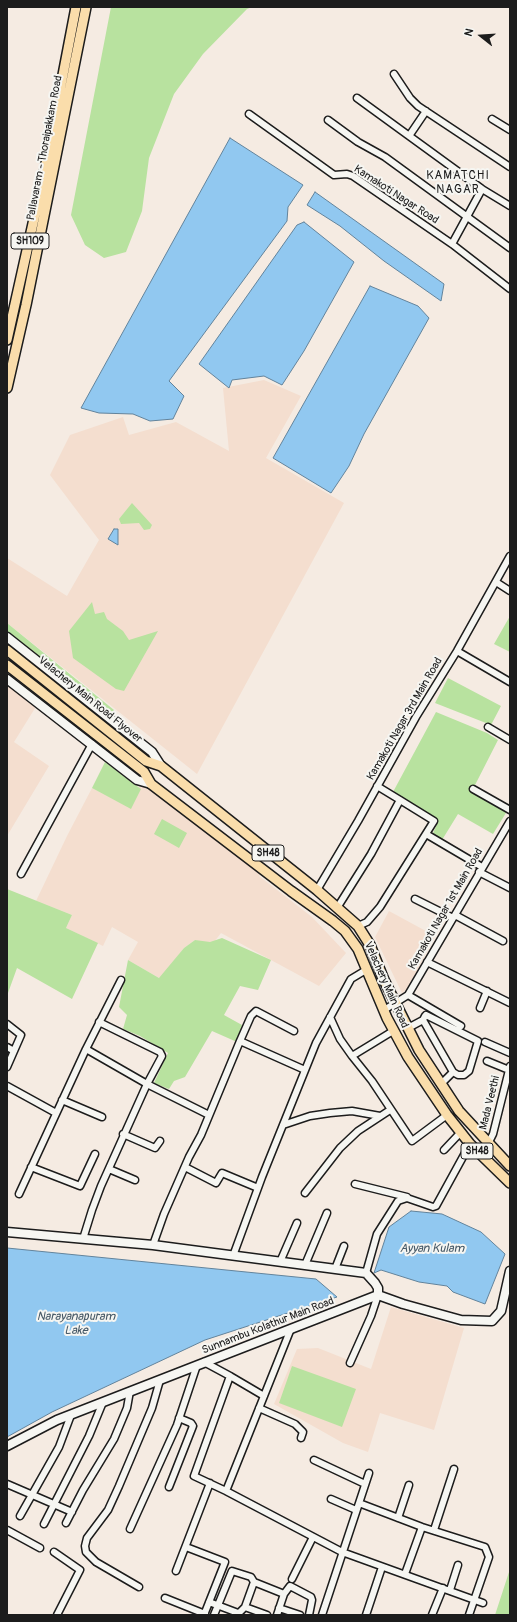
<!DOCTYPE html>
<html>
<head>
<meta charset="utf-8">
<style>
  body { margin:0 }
  #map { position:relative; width:517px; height:1622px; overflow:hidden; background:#f5ebe2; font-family:Pangolin,sans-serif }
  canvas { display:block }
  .frame { position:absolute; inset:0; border:8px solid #1c1c1c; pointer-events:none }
  .north { position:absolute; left:461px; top:16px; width:40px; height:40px; -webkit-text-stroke:3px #f6f6f2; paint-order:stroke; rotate:287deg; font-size:11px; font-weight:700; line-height:16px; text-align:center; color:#1c1c1c }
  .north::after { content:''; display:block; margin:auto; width:14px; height:18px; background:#1c1c1c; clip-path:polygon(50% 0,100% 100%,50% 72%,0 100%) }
</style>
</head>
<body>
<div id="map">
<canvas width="517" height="1622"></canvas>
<div class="frame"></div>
<div class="north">N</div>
</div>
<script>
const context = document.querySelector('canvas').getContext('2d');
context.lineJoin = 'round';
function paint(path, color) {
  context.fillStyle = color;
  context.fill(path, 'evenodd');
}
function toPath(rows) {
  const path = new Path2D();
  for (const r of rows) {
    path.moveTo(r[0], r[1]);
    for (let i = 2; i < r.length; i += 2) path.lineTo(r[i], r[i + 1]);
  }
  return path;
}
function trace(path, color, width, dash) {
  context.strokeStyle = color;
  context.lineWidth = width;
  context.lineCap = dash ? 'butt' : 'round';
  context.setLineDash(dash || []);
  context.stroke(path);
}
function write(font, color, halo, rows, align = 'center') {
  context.font = font + ' Pangolin,sans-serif';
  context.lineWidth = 4;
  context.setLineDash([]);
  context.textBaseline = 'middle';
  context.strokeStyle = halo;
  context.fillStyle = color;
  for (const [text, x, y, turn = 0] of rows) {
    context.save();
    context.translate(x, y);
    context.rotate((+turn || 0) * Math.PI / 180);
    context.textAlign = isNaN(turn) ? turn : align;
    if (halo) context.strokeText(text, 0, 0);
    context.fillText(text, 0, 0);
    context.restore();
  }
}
paint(toPath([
  [264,380,301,396,266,458,344,503,197,774,7,623,7,558,67,596,99,540,50,475,70,435,123,417,129,435,176,422,229,451,223,388],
  [7,683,37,705,14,742,49,766,7,836],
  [142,783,261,873,259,876,312,917,346,953,319,986,221,933,211,946,195,940,184,948,162,977,159,978,128,960,138,942,112,927,103,946,66,928,72,915,36,901,67,836,92,788,127,806],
  [389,911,435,936,408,988,402,993,375,937],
  [391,1307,464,1328,434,1430,380,1413,368,1452,343,1443,274,1404,297,1349,318,1348,371,1369]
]), '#f4decf');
paint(toPath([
  [111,7,252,7,247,9,203,54,174,94,149,158,142,211,126,252,104,258,85,245,71,215],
  [132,503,152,525,150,529,144,530,139,523,121,524,119,519],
  [92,602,95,614,104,612,107,619,123,631,129,640,158,631,124,691,116,689,73,658,69,631],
  [510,616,510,652,494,644],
  [7,623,114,710,113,712,101,707,7,631],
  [448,678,501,706,491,725,435,703],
  [436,712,487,733,498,740,474,787,509,808,493,834,458,814,442,840,433,833,438,822,393,792],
  [105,762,141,789,131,809,92,788],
  [162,819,187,833,179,848,154,834],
  [7,889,72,915,66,928,98,943,72,999,17,968,8,993,7,992],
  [222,938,271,960,258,990,240,986,224,1015,242,1025,237,1042,212,1031,185,1077,174,1081,169,1089,154,1083,168,1053,140,1036,123,1029,127,1015,119,1007,128,960,159,978,184,948,195,940,210,942],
  [292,1366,356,1389,342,1427,279,1403],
  [510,1569,510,1615,495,1615]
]), '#b8e29f');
const water = toPath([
  [230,138,303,185,288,207,287,221,169,381,184,396,173,419,150,421,133,414,99,413,81,408,230,138],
  [315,192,444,284,441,301,384,261,340,226,307,205,315,192],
  [304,222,354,262,304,351,282,385,264,376,232,380,229,388,199,364,297,225,304,222],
  [370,286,418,306,429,318,364,434,349,466,331,493,273,458,370,286],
  [114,529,118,529,118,545,108,539,114,529],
  [411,1211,442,1214,481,1232,505,1254,485,1304,453,1292,447,1286,419,1282,381,1270,374,1273,389,1227,411,1211],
  [7,1248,316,1279,337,1297,205,1340,52,1412,7,1437,7,1248]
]);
paint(water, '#91c8f0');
trace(water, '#62839b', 1);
const street = toPath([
  [394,74,410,98,418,106,510,167],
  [357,98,482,189,510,206],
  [249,114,334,175,347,174,353,176,452,244,510,289],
  [492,119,510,130],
  [328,120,358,142,385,157,510,248],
  [409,136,426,111],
  [452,244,482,189],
  [496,582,510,591],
  [457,651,510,682],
  [488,727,510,740],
  [377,786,400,800],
  [473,789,510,810],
  [426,834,482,867],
  [479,872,510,888],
  [21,874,92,744],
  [317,890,358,821,416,717,457,651,510,556],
  [415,899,453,918],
  [337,908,371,854,400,800,434,821,380,907,367,922,358,926],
  [455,915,503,941],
  [427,962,510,1003],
  [408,995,461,1026],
  [480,1008,487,991],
  [384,1010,408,995,510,821],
  [426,1015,478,1041,469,1071,464,1075,458,1075,453,1072],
  [330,1017,340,1039,352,1056,393,1031],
  [423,1020,453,1072,441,1084],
  [99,1022,160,1052,162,1056,147,1084,209,1115],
  [7,1024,21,1035,7,1067],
  [408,1028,423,1020,425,1016],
  [240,1041,251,1016,256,1011,294,1031],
  [485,1042,510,1053],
  [7,1047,14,1051],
  [86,1049,121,980],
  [352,1056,372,1081,412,1141,447,1115],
  [487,1061,509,1070],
  [7,1086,56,1113],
  [62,1100,102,1117],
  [283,1125,310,1116,330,1113,352,1111,380,1116],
  [123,1134,155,1148,160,1141],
  [488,1144,493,1134,510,1066],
  [444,1150,461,1132],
  [31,1167,80,1186,95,1154],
  [185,1167,216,1183,222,1173,258,1188],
  [109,1169,135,1180],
  [355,1184,407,1197],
  [305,1193,340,1148,358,1131,390,1110],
  [19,1194,86,1049,147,1084,101,1186,92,1210,83,1239],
  [153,1245,164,1214,189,1157,201,1135,240,1041,305,1070],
  [233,1256,262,1177,316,1043,351,979,366,970],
  [280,1262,297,1223],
  [305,1265,327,1213],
  [335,1269,344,1246],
  [366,1273,377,1234,398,1201,407,1198,433,1207,436,1206,470,1144],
  [204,1362,230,1376,194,1476,226,1491,290,1331],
  [350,1363,371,1316,378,1295],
  [230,1376,264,1396],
  [259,1408,295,1424,303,1432,301,1438],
  [314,1460,365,1484],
  [7,1484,72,1512],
  [169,1487,193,1426,191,1423,179,1418],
  [226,1491,342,1552,483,1603],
  [331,1499,356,1510],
  [359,1503,422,1527,485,1547,489,1557,469,1615],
  [20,1516,59,1447,71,1415],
  [398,1518,409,1485],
  [66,1523,83,1490,114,1439,127,1408,130,1391],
  [44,1524,89,1436,103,1402],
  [130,1529,177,1425,197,1365],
  [7,1530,40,1548],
  [434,1530,454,1469],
  [186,1547,225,1562,204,1615],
  [54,1552,80,1570,57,1615],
  [176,1571,210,1483],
  [405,1574,422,1527],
  [292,1579,313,1537],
  [139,1587,96,1562,86,1552,85,1546,87,1538,108,1510,119,1486,152,1408,160,1380],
  [450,1590,458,1565],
  [165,1598,205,1614],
  [209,1602,238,1613],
  [245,1607,267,1615],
  [279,1608,300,1615],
  [214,1615,232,1571,251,1577,254,1582,284,1594,290,1586,311,1597,312,1600,309,1615],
  [237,1615,245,1607,254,1582],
  [277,1615,284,1594],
  [322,1615,369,1473],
  [366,1615,382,1567],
  [432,1615,443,1588]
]);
const secondary = toPath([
  [7,637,152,752,161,766],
  [7,679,137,780,151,784],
  [7,1232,153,1245,366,1273,375,1283,378,1288,378,1295],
  [7,1446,57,1420,378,1295,403,1304,461,1320,492,1321,501,1311,510,1271]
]);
const primary = toPath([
  [7,340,44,174,76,7],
  [7,388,26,305,86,7],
  [7,650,146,761,161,766,317,890,358,926,370,945,384,980,419,1050,459,1111,510,1166],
  [7,665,144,772,151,784,291,891,333,921,345,931,358,949,387,1018,408,1057,447,1115,470,1144,510,1183]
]);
trace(street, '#1c1c1c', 9);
trace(secondary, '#1c1c1c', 11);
trace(primary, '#1c1c1c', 12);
trace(street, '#f6f6f2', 6);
trace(secondary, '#f6f6f2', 8);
trace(primary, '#faddab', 9);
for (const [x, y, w] of [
  [30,241,38],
  [268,853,32],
  [477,1151,32]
]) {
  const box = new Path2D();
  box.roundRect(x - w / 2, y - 8, w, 16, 3);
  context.fillStyle = '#f6f6f2';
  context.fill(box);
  trace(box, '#1c1c1c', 1);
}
write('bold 10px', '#1c1c1c', null, [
  ["SH109",30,241],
  ["SH48",268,853],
  ["SH48",477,1151]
]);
write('11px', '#1c1c1c', '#f6f6f2', [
  ["Pallavaram - Thoraipakkam Road",45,148,-79],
  ["Kamakoti Nagar Road",396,195,33],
  ["Velachery Main Road Flyover",90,700,39],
  ["Kamakoti Nagar 3rd Main Road",405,719,-60],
  ["Kamakoti Nagar 1st Main Road",446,909,-60],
  ["Velachery Main Road",386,985,66],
  ["Mada Veethi",490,1103,-76],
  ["Sunnambu Kolathur Main Road",268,1326,-21]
]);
context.letterSpacing = '1px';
write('12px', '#1c1c1c', '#f6f6f2', [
  ["KAMATCHI",458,176],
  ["NAGAR",458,190]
]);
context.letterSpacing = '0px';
write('italic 12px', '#455866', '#f6f6f2', [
  ["Ayyan Kulam",432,1249],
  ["Narayanapuram",76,1317],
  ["Lake",76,1331]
]);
</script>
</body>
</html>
